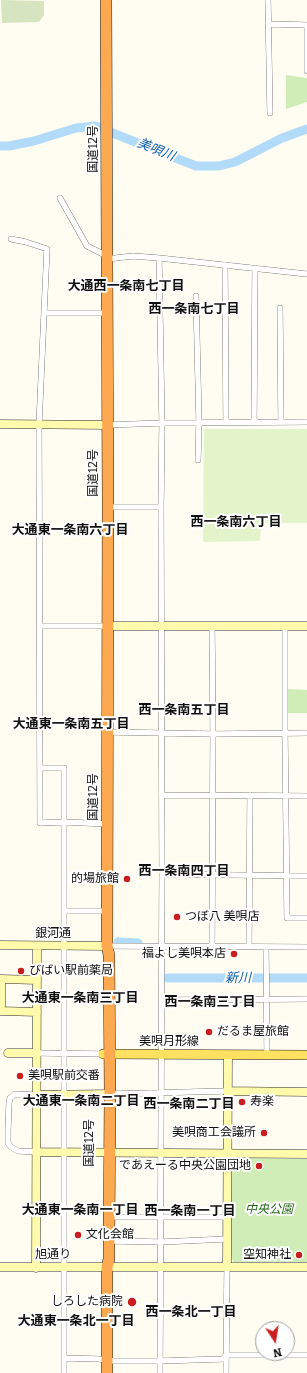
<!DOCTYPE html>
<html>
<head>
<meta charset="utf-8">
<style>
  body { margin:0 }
  #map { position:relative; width:307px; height:1373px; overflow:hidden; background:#fffdf1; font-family:Bitter,serif }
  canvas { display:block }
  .north { position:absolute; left:255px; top:1321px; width:40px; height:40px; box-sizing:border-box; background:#fff; border:1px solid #9f9f9f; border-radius:50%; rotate:168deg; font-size:11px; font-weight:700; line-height:16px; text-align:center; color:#0f0f0f }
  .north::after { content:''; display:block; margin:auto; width:14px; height:18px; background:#c91e1d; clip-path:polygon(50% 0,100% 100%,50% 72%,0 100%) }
</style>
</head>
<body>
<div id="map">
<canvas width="307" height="1373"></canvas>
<div class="north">N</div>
</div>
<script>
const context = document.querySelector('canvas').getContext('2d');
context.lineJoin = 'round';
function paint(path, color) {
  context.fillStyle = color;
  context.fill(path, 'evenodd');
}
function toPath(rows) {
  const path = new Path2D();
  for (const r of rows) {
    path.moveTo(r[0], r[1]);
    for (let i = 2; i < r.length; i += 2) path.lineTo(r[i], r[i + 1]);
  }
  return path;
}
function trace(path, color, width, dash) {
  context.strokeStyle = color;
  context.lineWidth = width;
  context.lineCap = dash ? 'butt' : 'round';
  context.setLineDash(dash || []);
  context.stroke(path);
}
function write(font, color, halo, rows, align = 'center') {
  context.font = font + ' Bitter,"Noto Sans JP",serif';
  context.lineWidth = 4;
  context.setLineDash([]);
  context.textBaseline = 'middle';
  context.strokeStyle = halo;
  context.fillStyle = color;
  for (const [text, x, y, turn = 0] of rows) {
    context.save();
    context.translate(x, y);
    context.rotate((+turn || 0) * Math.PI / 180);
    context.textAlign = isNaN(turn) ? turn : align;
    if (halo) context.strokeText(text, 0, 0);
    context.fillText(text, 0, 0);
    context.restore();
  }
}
paint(toPath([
  [286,75,307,78,307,102,286,109],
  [287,689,307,690,307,713,287,713],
  [236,1158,307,1159,307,1262,234,1262,231,1258,231,1162]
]), '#d0edb7');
paint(toPath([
  [1,0,44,1,44,15,39,22,2,23]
]), '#d6e4c0');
paint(toPath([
  [204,429,307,429,307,523,261,523,260,541,203,542]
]), '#e3f3ca');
trace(toPath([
  [0,146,9,146,34,141,76,128,95,126,196,166,219,166,235,162,282,138,307,129],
  [118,942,138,943],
  [168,978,307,978]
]), '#b2dbfa', 9);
const street = toPath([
  [268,0,270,113],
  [268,24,307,25],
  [307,25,307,71],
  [60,198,87,246,107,256],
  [11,239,26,242,47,249,44,313],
  [159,258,162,423,161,507,162,874,160,1373],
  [107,259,133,256,159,258,307,274],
  [225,265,226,422],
  [196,296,199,422,198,460],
  [280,308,281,422],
  [254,422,255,268],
  [107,425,162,423,307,422],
  [108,507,161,507],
  [41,626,107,626],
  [212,626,213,734,212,947],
  [285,627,285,733,287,918,307,918],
  [107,732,213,734,307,733],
  [40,768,64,768,64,822,107,824],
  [162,795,307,796],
  [162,874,307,876],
  [64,911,107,911],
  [107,946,307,947],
  [249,947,250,795],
  [266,948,267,1055],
  [162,1000,307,999],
  [37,1053,103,1054],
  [110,1094,227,1091],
  [37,1095,15,1094,10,1098,9,1103,8,1130,8,1143,11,1147,18,1151,37,1152],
  [109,1217,226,1217],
  [109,1241,161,1242,227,1239],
  [64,1358,99,1359,114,1361,160,1361,223,1359,226,1355,307,1355],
  [64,1373,64,822,40,823,39,425,44,313,107,313],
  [226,1373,227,1267]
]);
const secondary = toPath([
  [0,424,107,425],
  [107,626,307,626],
  [0,945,107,946],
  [37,980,1,979,1,1011,37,1012],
  [8,1053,37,1053],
  [227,1091,307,1092],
  [37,1095,110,1094],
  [37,1152,307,1154],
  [0,1267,307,1267],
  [227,1267,228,1055],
  [36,1268,37,946]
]);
const primary = toPath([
  [103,1054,307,1055]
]);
const highway = toPath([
  [106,0,108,507,107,946,109,955,110,1094,109,1241,109,1259,107,1267,107,1373]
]);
trace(street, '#424242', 6);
trace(secondary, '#313131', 9);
trace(primary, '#202020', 10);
trace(highway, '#202020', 12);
trace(street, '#fff', 5.5);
trace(secondary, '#fffaac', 8);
trace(primary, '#ffe161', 9);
trace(highway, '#fda951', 11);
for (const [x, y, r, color] of [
  [127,879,4,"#c91e1d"],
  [177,917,4,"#c91e1d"],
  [234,954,4,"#c91e1d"],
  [21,971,4,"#c91e1d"],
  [209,1032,4,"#c91e1d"],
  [20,1076,4,"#c91e1d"],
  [242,1102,4,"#c91e1d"],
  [264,1133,4,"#c91e1d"],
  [259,1166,4,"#c91e1d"],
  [78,1235,4,"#c91e1d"],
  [299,1255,4,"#c91e1d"],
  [132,1302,5,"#c91e1d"]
]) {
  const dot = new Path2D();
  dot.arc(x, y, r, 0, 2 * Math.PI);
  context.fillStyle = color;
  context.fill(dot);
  trace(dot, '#fff', 1.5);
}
write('12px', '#0f0f0f', '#fff', [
  ["国道12号",94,149,-90],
  ["国道12号",94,473,-90],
  ["国道12号",94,797,-90],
  ["銀河通",53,934],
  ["美唄月形線",169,1042],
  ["国道12号",90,1143,-90],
  ["旭通り",53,1255]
]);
write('12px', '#0f0f0f', '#fff', [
  ["的場旅館",119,879],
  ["つぼ八 美唄店",185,917,"left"],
  ["福よし美唄本店",226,954],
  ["びばい駅前薬局",29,971,"left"],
  ["だるま屋旅館",217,1032,"left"],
  ["美唄駅前交番",28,1076,"left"],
  ["寿楽",250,1102,"left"],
  ["美唄商工会議所",256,1133],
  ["であえーる中央公園団地",251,1166],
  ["文化会館",86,1235,"left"],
  ["空知神社",291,1255],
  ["しろした病院",123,1302]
], 'right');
write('italic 12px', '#276c1a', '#fff', [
  ["中央公園",269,1210]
]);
write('italic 13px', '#0f5eaa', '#fff', [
  ["美唄川",156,150,22],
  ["新川",238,978]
]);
write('bold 13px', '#0f0f0f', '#fff', [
  ["大通西一条南七丁目",126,286],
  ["西一条南七丁目",194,309],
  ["西一条南六丁目",236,522],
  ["大通東一条南六丁目",70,530],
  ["西一条南五丁目",184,710],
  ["大通東一条南五丁目",71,724],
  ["西一条南四丁目",184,871],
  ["大通東一条南三丁目",80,998],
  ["西一条南三丁目",210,1002],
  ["大通東一条南二丁目",81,1101],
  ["西一条南二丁目",189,1104],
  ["大通東一条南一丁目",80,1210],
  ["西一条南一丁目",190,1211],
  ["西一条北一丁目",191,1312],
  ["大通東一条北一丁目",76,1321]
]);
</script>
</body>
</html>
